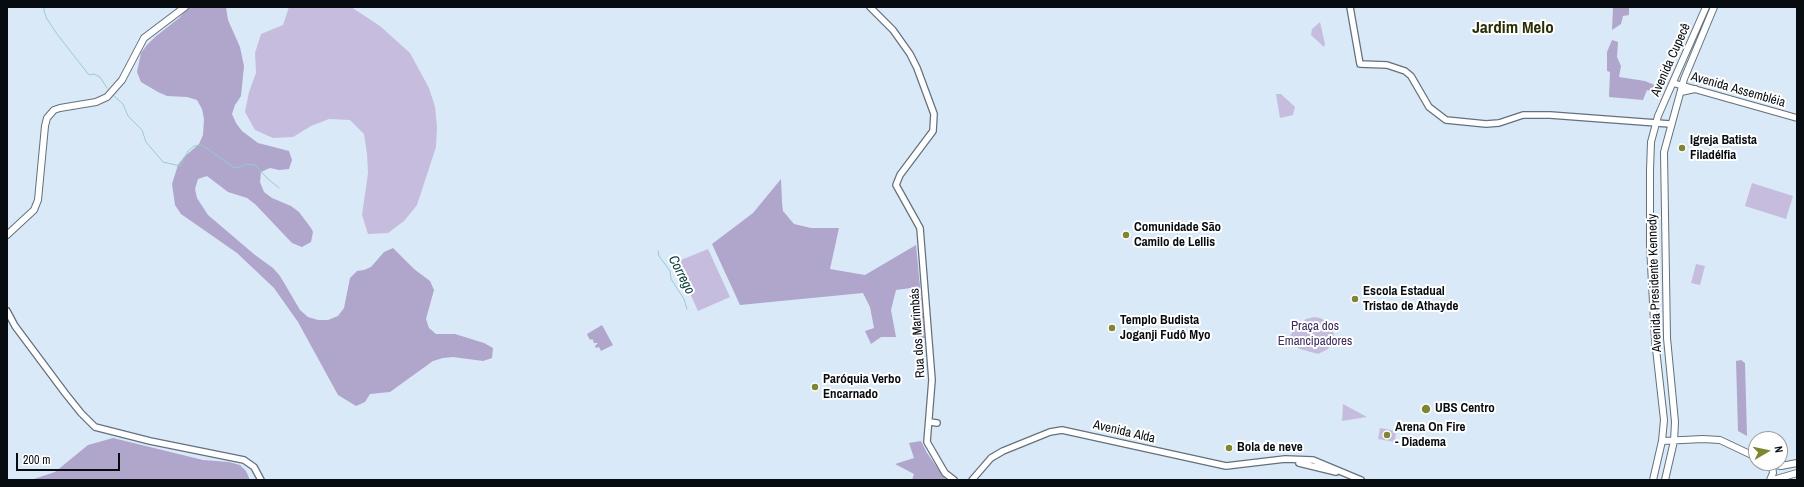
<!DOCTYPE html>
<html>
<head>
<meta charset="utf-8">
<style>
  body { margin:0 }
  #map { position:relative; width:1804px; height:487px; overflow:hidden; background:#dae9f8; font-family:"Archivo Narrow",sans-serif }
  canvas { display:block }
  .frame { position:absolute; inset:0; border:8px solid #070c11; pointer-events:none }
  .north { position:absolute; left:1748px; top:431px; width:40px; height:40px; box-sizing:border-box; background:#fff; border:1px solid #9c9ea0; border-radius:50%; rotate:81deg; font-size:11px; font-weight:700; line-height:16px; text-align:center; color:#070c11 }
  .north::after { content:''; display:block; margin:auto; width:14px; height:18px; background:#7f8631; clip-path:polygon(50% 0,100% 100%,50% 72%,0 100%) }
  .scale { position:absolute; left:16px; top:453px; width:104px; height:18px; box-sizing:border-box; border:2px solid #070c11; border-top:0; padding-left:5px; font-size:12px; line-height:14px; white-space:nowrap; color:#070c11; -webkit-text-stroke:3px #fff; paint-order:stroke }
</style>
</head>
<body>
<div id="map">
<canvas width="1804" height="487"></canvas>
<div class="frame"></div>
<div class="north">N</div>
<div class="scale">200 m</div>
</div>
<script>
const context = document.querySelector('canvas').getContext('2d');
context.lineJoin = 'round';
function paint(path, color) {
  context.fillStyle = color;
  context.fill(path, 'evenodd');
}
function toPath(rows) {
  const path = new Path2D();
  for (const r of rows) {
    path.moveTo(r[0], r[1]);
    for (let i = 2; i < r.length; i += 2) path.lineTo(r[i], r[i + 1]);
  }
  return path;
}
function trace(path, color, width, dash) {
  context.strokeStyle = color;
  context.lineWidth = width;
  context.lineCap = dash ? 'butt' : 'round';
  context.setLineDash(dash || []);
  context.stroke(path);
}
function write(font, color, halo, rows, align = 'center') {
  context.font = font + ' "Archivo Narrow",sans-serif';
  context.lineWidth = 4;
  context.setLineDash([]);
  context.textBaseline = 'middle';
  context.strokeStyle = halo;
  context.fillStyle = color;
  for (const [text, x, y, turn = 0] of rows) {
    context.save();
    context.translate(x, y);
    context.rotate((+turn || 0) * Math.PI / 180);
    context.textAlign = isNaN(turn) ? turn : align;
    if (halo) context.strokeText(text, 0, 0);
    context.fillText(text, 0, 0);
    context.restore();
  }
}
paint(toPath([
  [289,7,351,7,380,26,410,53,429,88,435,107,437,127,436,147,417,205,404,221,388,233,368,234,362,215,368,173,367,154,364,134,350,120,329,119,311,126,293,137,273,138,255,130,245,112,249,92,256,73,255,53,261,34,283,25],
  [1320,22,1325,44,1324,47,1311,35,1312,29],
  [1276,94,1281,94,1295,107,1293,115,1280,118],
  [1752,183,1793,196,1786,219,1745,206],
  [708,249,730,297,698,311,676,262],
  [1696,264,1705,266,1700,285,1691,283],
  [1314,317,1320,318,1328,322,1334,334,1331,345,1328,349,1318,354,1300,349,1290,343,1290,336,1293,331,1306,319],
  [1343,404,1367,417,1342,421],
  [1380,428,1396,431,1395,442,1378,439]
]), '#c6bcde');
paint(toPath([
  [189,7,226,7,228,20,240,47,244,66,241,96,235,105,232,114,236,123,242,131,258,143,289,151,292,160,289,169,279,170,270,168,261,172,260,182,264,192,272,198,291,206,299,212,311,228,313,232,311,242,302,247,292,243,255,204,247,198,228,192,207,176,198,179,195,189,197,198,208,215,255,255,273,268,280,276,300,310,308,317,318,320,328,320,338,316,344,308,350,278,357,271,364,270,371,267,384,252,393,248,414,269,430,281,434,290,426,319,429,328,436,334,455,334,484,343,493,348,492,358,483,361,453,357,443,358,433,361,390,392,370,394,365,402,356,406,338,395,298,322,274,288,237,253,181,214,175,205,172,184,178,165,184,157,199,144,203,135,204,119,202,109,197,100,187,97,167,96,158,92,141,82,137,72,141,53,147,45,155,37,179,18],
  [1613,7,1629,7,1629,15,1623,16,1621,24,1612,30],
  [1612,40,1618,42,1617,57,1621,66,1619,77,1645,81,1662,88,1661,90,1654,93,1647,90,1643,100,1609,97,1610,72,1607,71,1607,52],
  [781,179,782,203,783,211,794,224,811,228,839,228,830,269,865,275,916,245,925,338,918,337,911,288,896,290,891,310,896,337,881,337,871,344,865,331,874,328,870,307,863,293,740,305,712,244,753,213],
  [602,325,613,345,601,351,599,347,596,348,595,346,598,343,594,343,593,340,592,339,590,340,587,334],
  [1741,360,1745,363,1747,436,1738,431,1736,361],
  [113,438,203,460,229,462,240,465,246,471,250,480,31,480,55,472,88,445],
  [921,441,927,453,946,480,912,480,914,474,895,464,914,458,909,443]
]), '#b0a5cb');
trace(toPath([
  [44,7,44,11,47,19,57,34,89,75,94,74,100,77,107,88],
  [113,95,123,104,128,116,142,130,146,142,163,162,180,166,188,151,194,146,202,145,233,167,238,168,246,164,255,165,267,178,279,188],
  [658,251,659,256,670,271,671,279,684,299,687,309]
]), '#97ccca', 1);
const secondary = toPath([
  [870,7,893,30,910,54,917,68,934,114,933,131,900,175,896,185,920,228,932,380,927,442,945,473,954,480],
  [1350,7,1360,64,1387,65,1405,71,1411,76,1429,107,1446,120,1486,124,1499,123,1523,115,1550,115,1670,124],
  [1673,83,1797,118],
  [7,311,15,326,65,393,81,413,95,427,150,441,244,460,254,467,261,480],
  [930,422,937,423],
  [1299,463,1336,472],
  [972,480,991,458,1003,451,1050,432,1062,430,1226,466,1285,459,1313,460,1361,480]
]);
const primary = toPath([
  [1681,92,1695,89],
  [7,235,34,210,38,200,45,126,47,118,54,110,60,108,96,102,107,97,122,80,144,38,185,7],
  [1662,441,1703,439,1720,440,1756,457],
  [1768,463,1781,466,1797,463],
  [1653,480,1662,441,1664,420,1655,340,1650,246,1650,170,1651,142,1658,116,1706,7],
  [1665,480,1674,441,1675,422,1667,338,1664,152,1684,79,1714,7],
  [1770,480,1773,473,1772,465],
  [1773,480,1797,473]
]);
trace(secondary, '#63717d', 8);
trace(primary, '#63717d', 8);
trace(secondary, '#fff', 5.5);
trace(primary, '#fff', 6);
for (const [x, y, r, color] of [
  [1682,148,4,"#7f8631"],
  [1126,235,4,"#7f8631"],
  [1355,299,4,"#7f8631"],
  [1112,328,4,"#7f8631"],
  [815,387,4,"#7f8631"],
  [1426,409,5,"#7f8631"],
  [1387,435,4,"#7f8631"],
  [1229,448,4,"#7f8631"]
]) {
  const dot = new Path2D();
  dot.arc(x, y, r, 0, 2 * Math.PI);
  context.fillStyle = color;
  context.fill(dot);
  trace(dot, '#fff', 1.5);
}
write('13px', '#070c11', '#fff', [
  ["Avenida Cupecê",1671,60,-66],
  ["Avenida Assembléia",1738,90,16],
  ["Avenida Presidente Kennedy",1655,283,-92],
  ["Rua dos Marimbás",918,333,-94],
  ["Avenida Alda",1124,432,13]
]);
write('bold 13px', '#070c11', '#fff', [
  ["Igreja Batista",1690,141],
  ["Filadélfia",1690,156],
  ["Comunidade São",1134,228],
  ["Camilo de Lellis",1134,243],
  ["Escola Estadual",1363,292],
  ["Tristao de Athayde",1363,307],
  ["Templo Budista",1120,321],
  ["Joganji Fudô Myo",1120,336],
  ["Paróquia Verbo",823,380],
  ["Encarnado",823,395],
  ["UBS Centro",1435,409],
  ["Arena On Fire",1395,428],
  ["- Diadema",1395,443],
  ["Bola de neve",1237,448]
], 'left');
write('13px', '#3d2a5c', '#fff', [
  ["Praça dos",1315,327],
  ["Emancipadores",1315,342]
]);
write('italic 14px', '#083b3b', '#fff', [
  ["Corrego",681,275,63]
]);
write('bold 17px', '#2b2e04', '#fff', [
  ["Jardim Melo",1513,28]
]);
</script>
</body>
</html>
